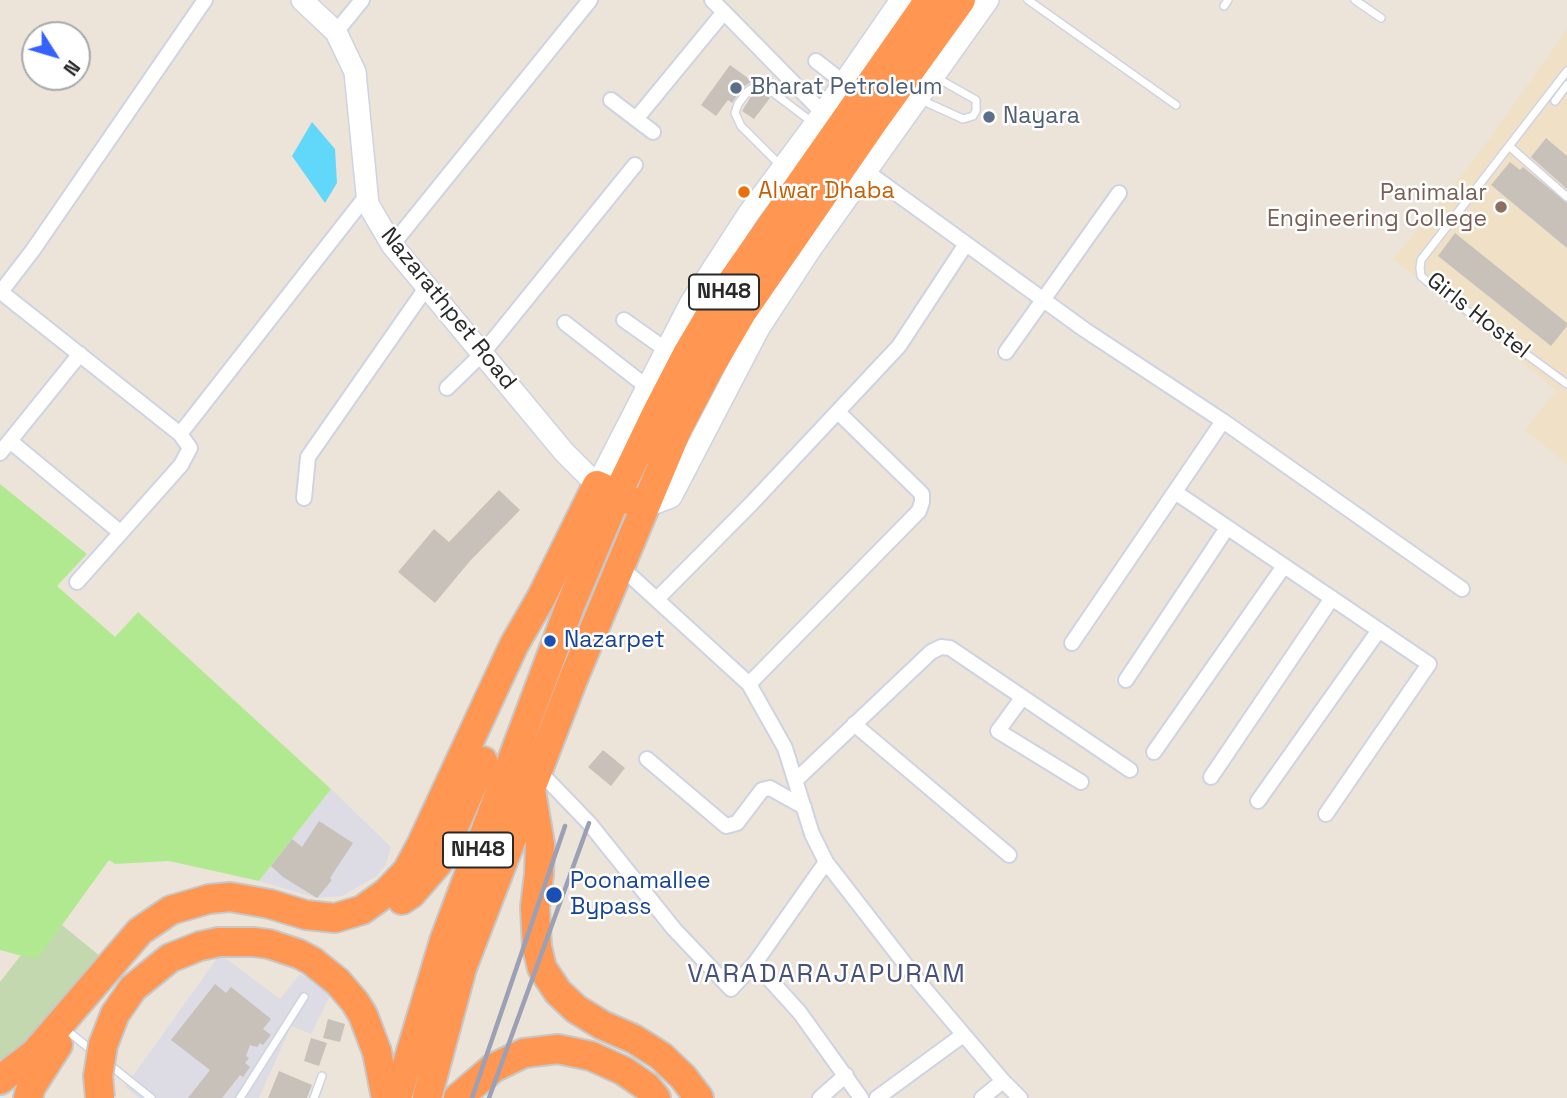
<!DOCTYPE html>
<html>
<head>
<meta charset="utf-8">
<style>
  body { margin:0 }
  #map { position:relative; width:1567px; height:1098px; overflow:hidden; background:#ede4d9; font-family:"Space Grotesk",sans-serif }
  canvas { display:block }
  .north { position:absolute; left:21px; top:21px; width:70px; height:70px; box-sizing:border-box; background:#fff; border:2px solid #a9a9a9; border-radius:50%; rotate:127deg; font-size:19px; font-weight:700; line-height:28px; text-align:center; color:#292929 }
  .north::after { content:''; display:block; margin:auto; width:24px; height:32px; background:#3461ff; clip-path:polygon(50% 0,100% 100%,50% 72%,0 100%) }
</style>
</head>
<body>
<div id="map">
<canvas width="1567" height="1098"></canvas>
<div class="north">N</div>
</div>
<script>
const context = document.querySelector('canvas').getContext('2d');
context.lineJoin = 'round';
function paint(path, color) {
  context.fillStyle = color;
  context.fill(path, 'evenodd');
}
function toPath(rows) {
  const path = new Path2D();
  for (const r of rows) {
    path.moveTo(r[0], r[1]);
    for (let i = 2; i < r.length; i += 2) path.lineTo(r[i], r[i + 1]);
  }
  return path;
}
function trace(path, color, width, dash) {
  context.strokeStyle = color;
  context.lineWidth = width;
  context.lineCap = dash ? 'butt' : 'round';
  context.setLineDash(dash || []);
  context.stroke(path);
}
function write(font, color, halo, rows, align = 'center') {
  context.font = font + ' "Space Grotesk",sans-serif';
  context.lineWidth = 5;
  context.setLineDash([]);
  context.textBaseline = 'middle';
  context.strokeStyle = halo;
  context.fillStyle = color;
  for (const [text, x, y, turn = 0] of rows) {
    context.save();
    context.translate(x, y);
    context.rotate((+turn || 0) * Math.PI / 180);
    context.textAlign = isNaN(turn) ? turn : align;
    if (halo) context.strokeText(text, 0, 0);
    context.fillText(text, 0, 0);
    context.restore();
  }
}
paint(toPath([
  [331,789,391,847,386,864,377,876,342,896,317,898,259,881],
  [220,954,280,999,300,974,332,992,311,1034,291,1026,259,1098,139,1098,125,1087]
]), '#dddbe4');
paint(toPath([
  [1567,29,1567,465,1525,430,1556,390,1393,259,1478,154]
]), '#f0e1c6');
paint(toPath([
  [0,484,87,554,57,586,115,637,138,612,331,789,259,881,169,861,115,864,109,860,37,960,0,950]
]), '#b1e990');
paint(toPath([
  [62,925,106,961,0,1074,0,982,21,955,37,959]
]), '#c4d8af');
paint(toPath([
  [312,122,335,149,337,183,325,203,292,156]
]), '#61d7f9');
paint(toPath([
  [730,65,752,81,743,87,732,103,728,100,716,116,701,105],
  [761,91,770,98,754,119,742,111,752,95],
  [1546,138,1567,156,1567,189,1531,157],
  [1510,162,1520,170,1523,167,1567,203,1567,248,1491,185],
  [1455,233,1567,323,1567,326,1551,346,1438,256],
  [499,490,520,510,470,561,435,603,398,572,434,529,449,542],
  [603,750,625,768,611,786,588,767],
  [319,821,353,843,330,878,332,880,317,898,283,877,271,866,292,839,302,847],
  [215,984,226,993,231,987,271,1019,263,1029,271,1035,263,1045,260,1043,257,1047,250,1045,246,1056,249,1058,245,1063,250,1067,243,1077,240,1075,222,1098,188,1098,210,1070,171,1040],
  [328,1019,345,1024,340,1042,323,1038],
  [311,1038,327,1043,319,1066,304,1061],
  [279,1071,312,1085,307,1098,268,1098]
]), '#c8c1b9');
const lane = toPath([
  [1028,0,1176,105],
  [1355,0,1381,18],
  [1224,6,1228,0],
  [1567,71,1421,260,1420,268,1421,276,1429,283,1567,384],
  [919,99,963,119,973,116,976,111,976,100,937,78],
  [1555,101,1567,85],
  [1509,146,1567,197],
  [781,166,741,126,735,113,738,104,748,91,755,86,763,85,812,122],
  [65,1029,94,1052],
  [106,1062,151,1098],
  [240,1098,304,997],
  [314,1098,322,1076]
]);
const street = toPath([
  [712,0,823,113],
  [336,32,362,0],
  [816,61,843,82],
  [611,100,653,132],
  [636,119,724,12],
  [867,172,1085,330,1223,421,1462,589],
  [392,245,590,0],
  [1,292,180,434],
  [0,293,33,250,205,0],
  [624,320,665,349],
  [565,323,647,387],
  [1006,352,1119,193],
  [447,388,482,354,635,165],
  [10,441,121,533],
  [0,453,80,354],
  [1175,492,1429,664,1326,814],
  [304,498,308,457,426,288],
  [621,567,749,684,785,748,812,834,826,862,919,982,1003,1081,1020,1098],
  [77,582,181,465,190,448,180,434,367,195],
  [657,599,752,503,899,346,966,244],
  [1072,643,1223,421],
  [1126,680,1227,528],
  [749,684,919,511,922,502,922,494,838,412],
  [1022,698,998,731,1081,782],
  [854,724,1009,855],
  [1154,752,1284,566],
  [647,759,726,826,737,823,762,790,770,788,777,792,804,807],
  [537,769,589,823,674,929,731,989,755,963,826,862],
  [1211,777,1332,598],
  [796,780,931,652,941,647,950,648,1130,770],
  [1258,801,1379,630],
  [755,963,800,1013,861,1098],
  [820,1098,846,1075],
  [877,1098,963,1035],
  [982,1098,1003,1081]
]);
const secondary = toPath([
  [302,0,336,32,355,72,368,204,392,245,564,452,597,485,690,304,749,213,823,113,901,0],
  [645,507,671,497,759,328,810,250,988,0]
]);
const highway = toPath([
  [531,791,540,844,539,874,535,907,537,947,542,968,558,992,576,1009,602,1025,634,1039,661,1056,683,1077,699,1098],
  [402,900,411,894,438,863,483,761],
  [377,1052,386,1098],
  [0,1080,35,1053,140,931,171,910,209,899,230,897,270,904,306,915,335,918,362,910,387,892,407,871,422,843,514,645,541,598,597,485,634,502],
  [28,1098,31,1087,58,1045],
  [397,1098,444,941,529,715,570,606,617,495,655,416,687,354,719,300,929,0],
  [427,1098,462,968,574,677,678,428,709,369,743,311,874,121,961,0],
  [458,1098,493,1068,524,1053,558,1049,591,1056,624,1071,647,1087,656,1098]
]);
trace(lane, '#ced3e4', 10);
trace(street, '#ced3e4', 18);
trace(secondary, '#ced3e4', 24);
trace(highway, '#c7c7c7', 32);
trace(lane, '#fff', 7);
trace(street, '#fff', 14);
trace(secondary, '#fff', 21);
trace(highway, '#ff9652', 28);
trace(toPath([
  [472,1098,565,826],
  [489,1098,589,823]
]), '#9ba0b5', 4.5);
const highwayBridge = toPath([
  [100,1098,98,1076,103,1045,115,1014,133,988,170,958,200,946,219,942,254,942,269,944,299,954,312,961,338,982,355,1002,363,1015,377,1052]
]);
trace(highwayBridge, '#c7c7c7', 32, []);
trace(highwayBridge, '#ff9652', 28);
for (const [x, y, r, color] of [
  [736,88,7,"#5c6f8a"],
  [989,117,7,"#5c6f8a"],
  [744,192,7,"#e8710a"],
  [1501,207,7,"#8d6e63"],
  [550,641,7,"#1a4fb4"],
  [554,895,9,"#1a4fb4"]
]) {
  const dot = new Path2D();
  dot.arc(x, y, r, 0, 2 * Math.PI);
  context.fillStyle = color;
  context.fill(dot);
  trace(dot, '#fff', 2.5);
}
for (const [x, y, w] of [
  [724,292,70],
  [478,850,70]
]) {
  const box = new Path2D();
  box.roundRect(x - w / 2, y - 17.5, w, 35, 5);
  context.fillStyle = '#fff';
  context.fill(box);
  trace(box, '#292929', 2);
}
write('bold 21px', '#292929', null, [
  ["NH48",724,292],
  ["NH48",478,850]
]);
write('23px', '#4e5e75', '#fff', [
  ["Bharat Petroleum",750,88],
  ["Nayara",1003,117]
], 'left');
write('23px', '#c56008', '#fff', [
  ["Alwar Dhaba",758,192]
], 'left');
write('23px', '#785e54', '#fff', [
  ["Panimalar",1487,194],
  ["Engineering College",1487,220]
], 'right');
write('23px', '#292929', '#fff', [
  ["Nazarathpet Road",448,309,51],
  ["Girls Hostel",1478,316,38]
]);
write('23px', '#164399', '#fff', [
  ["Nazarpet",564,641],
  ["Poonamallee",570,882],
  ["Bypass",570,908]
], 'left');
context.letterSpacing = '2px';
write('26px', '#45517d', '#fff', [
  ["VARADARAJAPURAM",827,975]
]);
context.letterSpacing = '0px';
</script>
</body>
</html>
